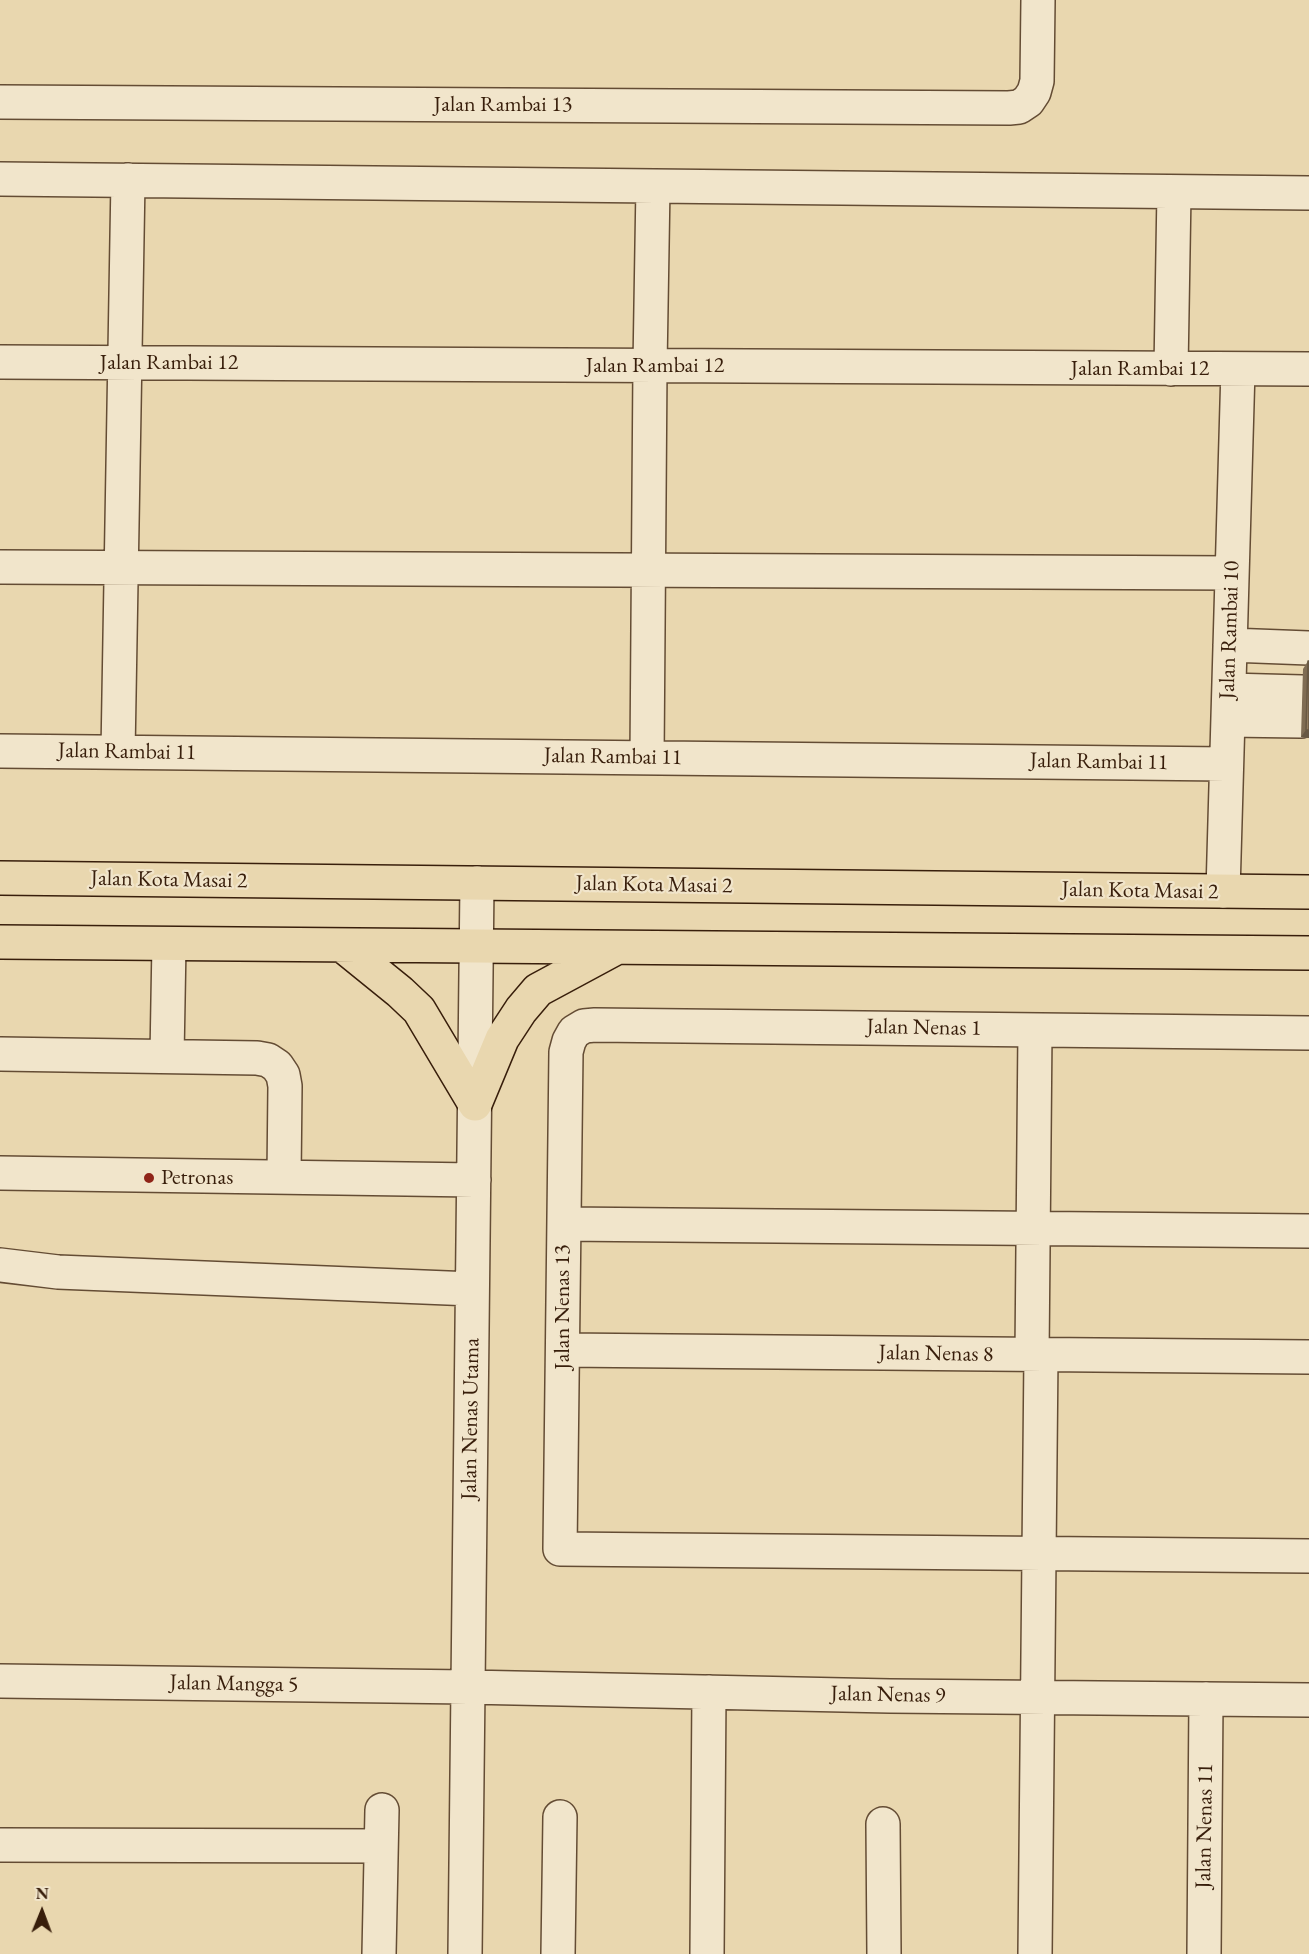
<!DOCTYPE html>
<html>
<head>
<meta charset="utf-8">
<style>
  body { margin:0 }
  #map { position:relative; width:1309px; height:1954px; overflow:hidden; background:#e9d7af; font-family:"EB Garamond",serif }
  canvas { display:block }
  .north { position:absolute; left:12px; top:1882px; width:60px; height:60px; -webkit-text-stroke:4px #f1e5cb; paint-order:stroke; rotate:1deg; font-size:16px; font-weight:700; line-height:24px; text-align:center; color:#381e0b }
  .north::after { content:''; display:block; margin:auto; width:21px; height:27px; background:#381e0b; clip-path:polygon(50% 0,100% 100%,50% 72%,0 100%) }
</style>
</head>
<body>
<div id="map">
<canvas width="1309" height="1954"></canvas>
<div class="north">N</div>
</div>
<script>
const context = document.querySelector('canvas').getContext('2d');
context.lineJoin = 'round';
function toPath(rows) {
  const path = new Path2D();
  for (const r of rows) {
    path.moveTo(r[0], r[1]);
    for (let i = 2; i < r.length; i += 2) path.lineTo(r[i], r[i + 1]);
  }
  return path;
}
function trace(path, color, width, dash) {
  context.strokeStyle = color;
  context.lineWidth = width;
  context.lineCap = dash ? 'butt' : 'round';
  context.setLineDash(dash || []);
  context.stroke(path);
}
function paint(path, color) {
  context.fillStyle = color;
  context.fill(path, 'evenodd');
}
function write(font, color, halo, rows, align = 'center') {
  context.font = font + ' "EB Garamond",serif';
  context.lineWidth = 4.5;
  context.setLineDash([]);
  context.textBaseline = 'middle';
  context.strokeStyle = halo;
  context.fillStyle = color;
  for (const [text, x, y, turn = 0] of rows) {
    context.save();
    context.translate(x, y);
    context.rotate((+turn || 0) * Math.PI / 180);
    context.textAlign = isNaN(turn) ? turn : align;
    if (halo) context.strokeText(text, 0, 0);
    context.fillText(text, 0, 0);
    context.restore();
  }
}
const minor = toPath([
  [0,102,1009,108,1019,107,1028,101,1034,92,1037,81,1038,0],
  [0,179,1309,193],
  [0,362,1309,369],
  [1171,369,1174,192],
  [0,567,1232,573],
  [1230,645,1309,648],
  [1229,690,1302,692],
  [1228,720,1301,721],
  [0,751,1226,764],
  [118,752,128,180],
  [647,758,650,366,653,186],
  [1223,891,1238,369],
  [1309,1033,595,1025,584,1026,574,1032,569,1041,566,1052,560,1549,1309,1556],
  [0,1054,257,1058,268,1060,277,1066,283,1075,285,1086,284,1177],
  [167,1056,169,944],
  [0,1173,474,1180],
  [564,1224,1309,1231],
  [0,1265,58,1272,472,1289],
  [563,1350,1309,1357],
  [1032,1355,1035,1030],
  [0,1681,468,1687,890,1696,1309,1700],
  [883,1824,884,1954],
  [0,1845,381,1846],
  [379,1954,382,1810],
  [465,1954,477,883],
  [558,1954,560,1817],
  [707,1954,709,1692],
  [1035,1954,1041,1355],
  [1204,1954,1206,1699]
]);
const major = toPath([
  [0,878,1309,892],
  [0,942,1309,953],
  [342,945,400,992,419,1010,475,1104],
  [475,1104,502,1039,521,1010,538,990,616,948]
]);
trace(minor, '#644c34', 36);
trace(major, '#381e0b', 36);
trace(minor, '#f1e5cb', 33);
trace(major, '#e9d7af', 33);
paint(toPath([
  [1308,661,1309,738,1301,737,1303,669]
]), '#7f6c53');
paint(toPath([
  [1306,730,1309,730,1309,738,1301,737]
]), '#685843');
const building = toPath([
  [1308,661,1309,661,1309,730,1306,730,1308,661]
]);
paint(building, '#947e60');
trace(building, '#685843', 1.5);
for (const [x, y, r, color] of [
  [149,1178,6,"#8f2418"]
]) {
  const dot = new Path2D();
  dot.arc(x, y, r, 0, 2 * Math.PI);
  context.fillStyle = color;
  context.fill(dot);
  trace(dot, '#f1e5cb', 2);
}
write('22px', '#381e0b', '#f1e5cb', [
  ["Jalan Rambai 13",503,105],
  ["Jalan Rambai 12",169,363],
  ["Jalan Rambai 12",655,366],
  ["Jalan Rambai 12",1140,369],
  ["Jalan Rambai 10",1230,630,-88],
  ["Jalan Rambai 11",127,752,1],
  ["Jalan Rambai 11",613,757,1],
  ["Jalan Rambai 11",1099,762,1],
  ["Jalan Kota Masai 2",169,880,1],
  ["Jalan Kota Masai 2",654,885,1],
  ["Jalan Kota Masai 2",1140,891,1],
  ["Jalan Nenas 1",924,1028,1],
  ["Jalan Nenas 13",563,1307,-90],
  ["Jalan Nenas 8",936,1354,1],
  ["Jalan Nenas Utama",471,1419,-89],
  ["Jalan Mangga 5",234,1684,1],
  ["Jalan Nenas 9",888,1695,1],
  ["Jalan Nenas 11",1205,1826,-89]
]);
write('22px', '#381e0b', '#f1e5cb', [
  ["Petronas",161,1178]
], 'left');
</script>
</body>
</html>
